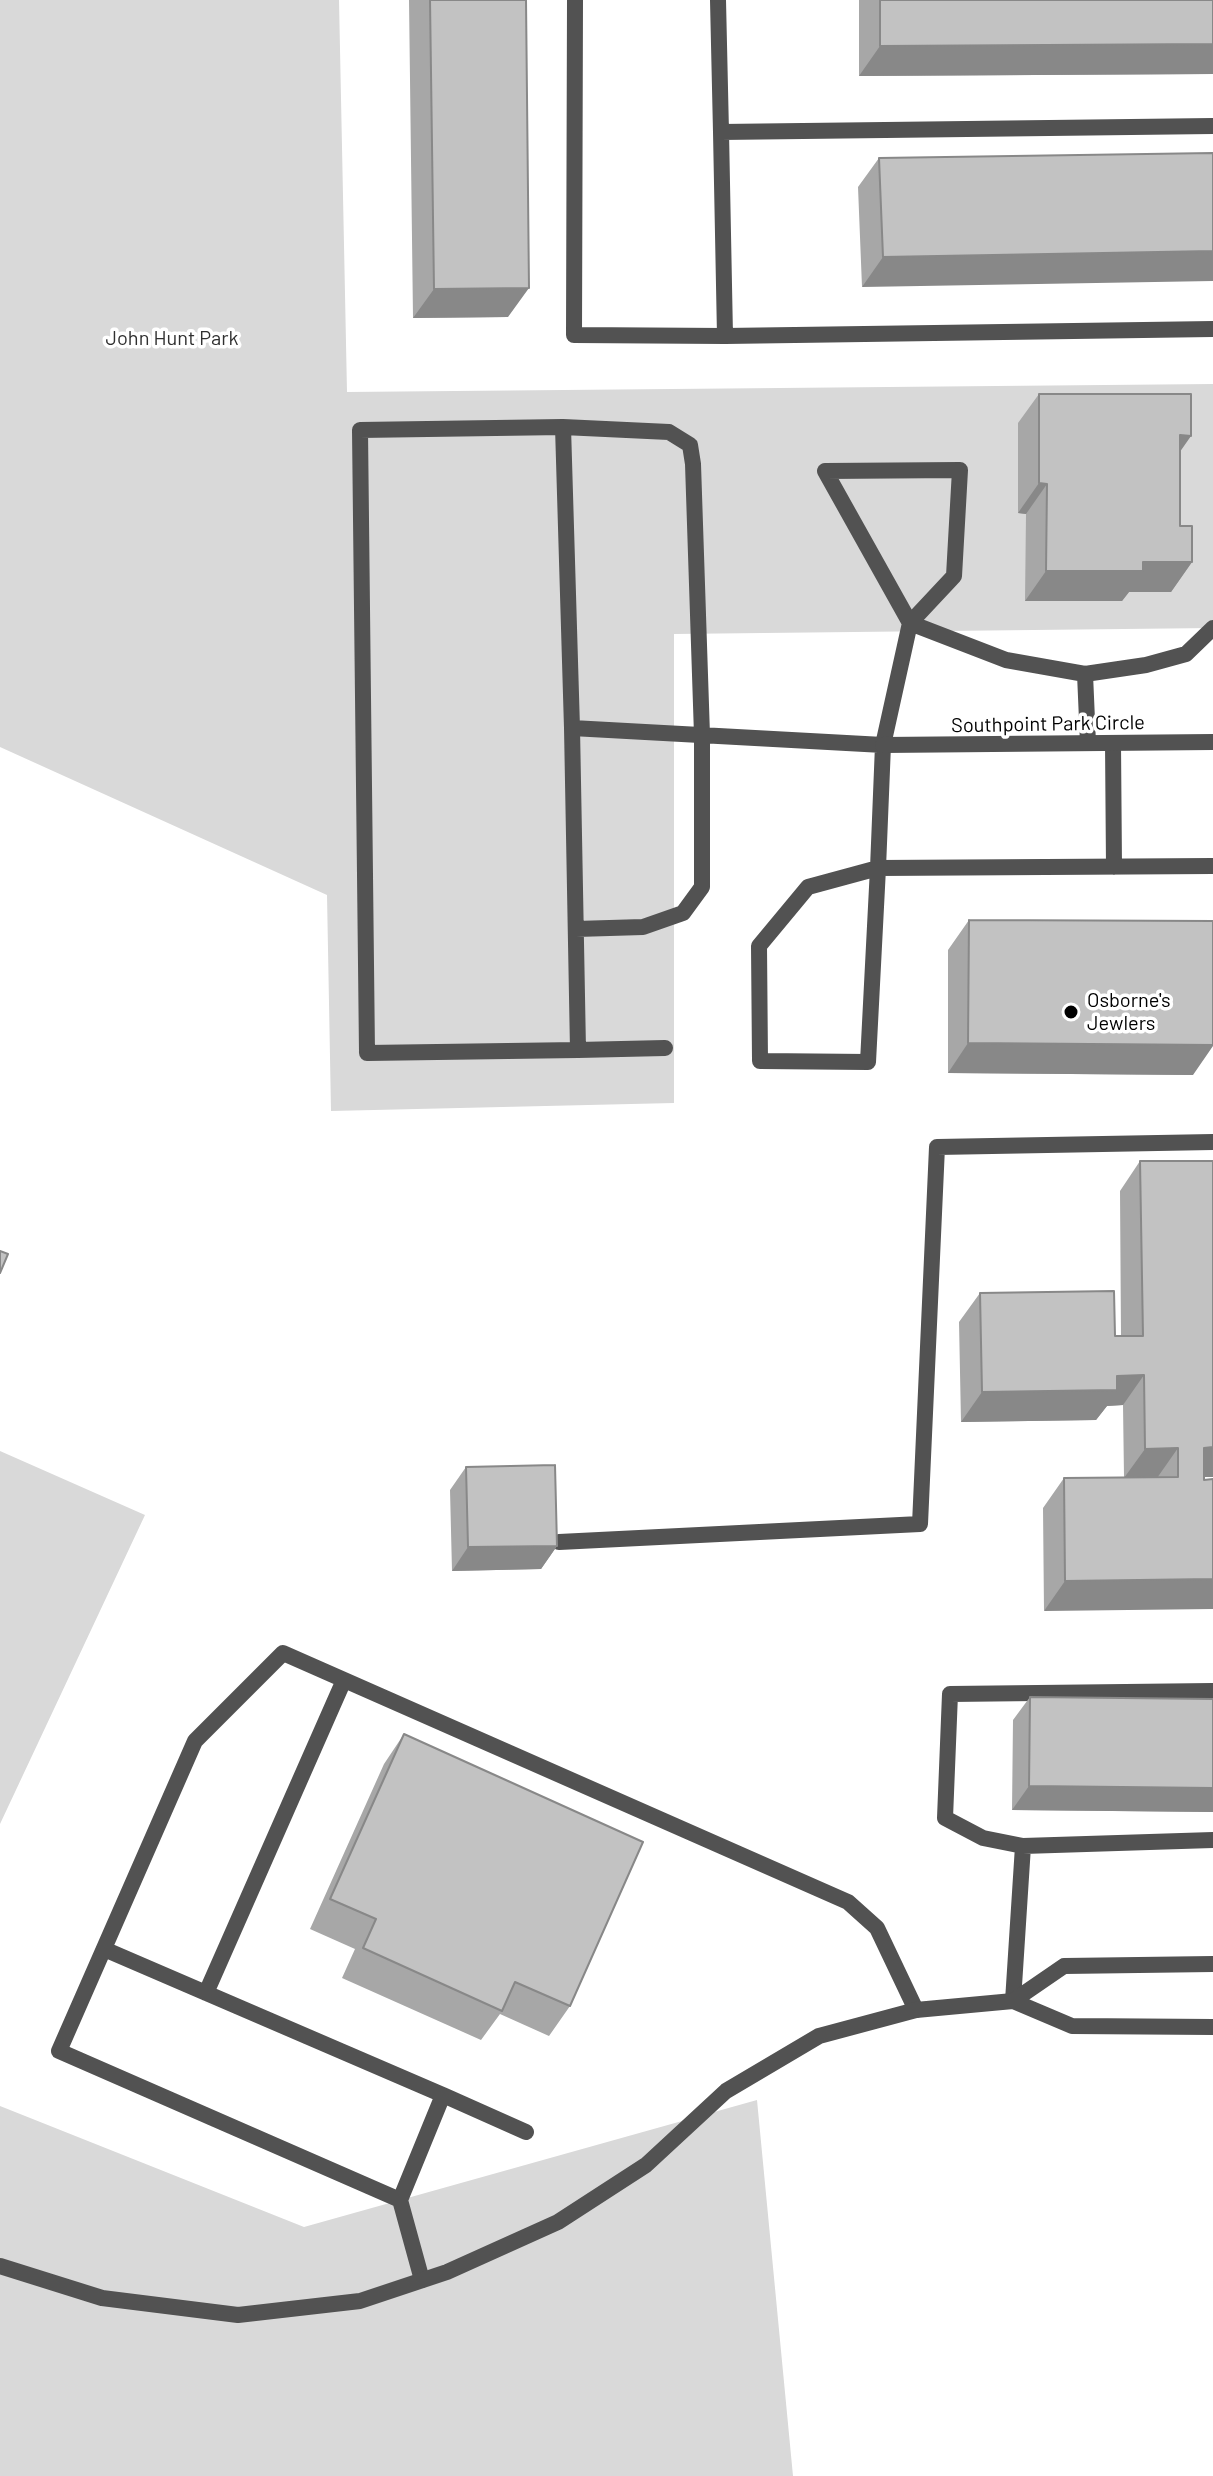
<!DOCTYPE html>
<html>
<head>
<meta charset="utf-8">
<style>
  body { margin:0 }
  canvas { display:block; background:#fff }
</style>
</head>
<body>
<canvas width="1213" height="2476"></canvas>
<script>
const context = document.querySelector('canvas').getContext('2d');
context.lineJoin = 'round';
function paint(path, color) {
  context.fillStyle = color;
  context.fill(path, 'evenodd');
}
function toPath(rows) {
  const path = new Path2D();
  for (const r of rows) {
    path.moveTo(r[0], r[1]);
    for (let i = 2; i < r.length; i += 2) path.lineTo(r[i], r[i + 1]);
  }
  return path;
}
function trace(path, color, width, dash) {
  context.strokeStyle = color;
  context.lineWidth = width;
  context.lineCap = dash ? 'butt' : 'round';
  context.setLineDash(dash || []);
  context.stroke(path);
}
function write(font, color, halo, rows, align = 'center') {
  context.font = font + ' Barlow,sans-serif';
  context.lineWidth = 7;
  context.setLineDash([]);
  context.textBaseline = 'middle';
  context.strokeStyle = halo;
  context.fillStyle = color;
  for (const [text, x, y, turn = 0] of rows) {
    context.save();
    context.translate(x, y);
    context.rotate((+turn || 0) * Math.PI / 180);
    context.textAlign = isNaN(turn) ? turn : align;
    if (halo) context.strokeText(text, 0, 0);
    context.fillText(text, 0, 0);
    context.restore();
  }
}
paint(toPath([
  [0,0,339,0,347,392,1213,384,1213,628,674,634,674,1103,331,1111,327,895,0,747],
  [0,1451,145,1515,0,1824],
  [757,2100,793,2476,0,2476,0,2106,304,2227]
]), '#d9d9d9');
trace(toPath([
  [575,0,574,335,725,336],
  [718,0,721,132],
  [1213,126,721,132,725,336,1213,329],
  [563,427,669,432,690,445,693,464,702,735,702,887,683,913,643,927,576,929],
  [1213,628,1186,654,1146,665,1085,674,1006,660,910,623,825,471,960,470,954,576,910,623,883,745,878,868,1213,866],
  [1085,674,1088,743],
  [572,728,578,1050,367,1053,360,430,563,427,572,728,883,745],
  [1113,743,1114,867],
  [878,868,868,1062,760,1061,759,946,808,887,878,868],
  [578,1050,665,1048],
  [559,1542,920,1524,937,1147,1213,1142],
  [1213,1691,950,1694,945,1818,983,1838,1023,1846,1213,1840],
  [104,1949,443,2095,400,2200,59,2051,195,1741,283,1653,848,1902,877,1928,916,2010],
  [206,1993,344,1680],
  [1013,2001,1023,1846],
  [443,2095,526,2132],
  [400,2200,422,2280]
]), '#525252', 16);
trace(toPath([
  [883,745,1213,742],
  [1013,2001,1064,1966,1213,1964],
  [0,2266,102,2298,238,2315,360,2301,447,2272,558,2222,646,2165,726,2091,819,2036,916,2010,1013,2001,1072,2026,1213,2027]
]), '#525252', 16);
paint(toPath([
  [409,0,526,0,508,317,413,318],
  [859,0,1213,0,1213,74,859,76],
  [1213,153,862,287,858,187,879,158],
  [1039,394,1180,452,1180,526,1192,562,1171,592,1129,592,1122,601,1025,601,1026,514,1018,513,1018,423],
  [969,920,1193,1075,948,1073,948,950],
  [1140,1161,1204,1477,1044,1611,1043,1508,1064,1478,1124,1477,1123,1405,1107,1406,1096,1420,961,1422,959,1322,980,1293,1115,1336,1121,1336,1120,1191],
  [466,1467,557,1546,541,1569,452,1571,450,1490],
  [1030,1697,1213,1699,1213,1812,1012,1810,1013,1720],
  [404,1734,570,2006,549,2036,500,2014,481,2040,342,1978,355,1949,310,1929,384,1764]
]), '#a7a7a7');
paint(toPath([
  [1213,44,1213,74,859,76,880,46],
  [1213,251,1213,281,862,287,883,257],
  [529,288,508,317,413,318,434,289],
  [1180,435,1191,436,1170,466],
  [1039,483,1047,484,1026,514,1018,513],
  [1143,562,1192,562,1171,592,1129,592,1122,601,1025,601,1046,571],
  [968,1043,1213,1045,1213,1046,1193,1075,948,1073],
  [1144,1375,1123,1405,1107,1406,1096,1420,961,1422,982,1392,1117,1376],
  [1213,1447,1213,1477,1183,1477,1204,1448],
  [1178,1448,1157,1478,1124,1478,1145,1449],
  [557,1546,541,1569,452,1571,468,1547],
  [1213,1579,1213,1609,1044,1611,1065,1581],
  [1029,1786,1213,1788,1213,1812,1012,1810]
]), '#888');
const building = toPath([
  [430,0,526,0,529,288,434,289,430,0],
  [880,0,1213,0,1213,44,880,46,880,0],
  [1213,153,1213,251,883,257,879,158,1213,153],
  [1039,394,1191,394,1191,436,1180,435,1180,526,1192,526,1192,562,1143,562,1143,571,1046,571,1047,484,1039,483,1039,394],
  [969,920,1213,921,1213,1045,968,1043,969,920],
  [1140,1161,1213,1161,1213,1447,1204,1448,1204,1480,1213,1479,1213,1579,1065,1581,1064,1478,1178,1477,1178,1448,1145,1449,1144,1375,1117,1376,1117,1390,982,1392,980,1293,1114,1291,1115,1336,1143,1336,1140,1161],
  [0,1251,8,1254,0,1273,0,1251],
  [555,1465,557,1546,468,1547,466,1467,555,1465],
  [1030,1697,1213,1699,1213,1788,1029,1786,1030,1697],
  [404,1734,643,1842,570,2006,515,1982,502,2011,363,1948,376,1919,330,1899,404,1734]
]);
paint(building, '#c2c2c2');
trace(building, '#888', 2);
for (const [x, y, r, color] of [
  [1071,1012,8,"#000"]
]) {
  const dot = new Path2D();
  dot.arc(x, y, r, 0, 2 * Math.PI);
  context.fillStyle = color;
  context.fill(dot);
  trace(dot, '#fff', 3);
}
write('20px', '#303030', '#fff', [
  ["John Hunt Park",172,338]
]);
write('20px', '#000', '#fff', [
  ["Southpoint Park Circle",1048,724,-1]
]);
write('20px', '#000', '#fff', [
  ["Osborne's",1087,1000],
  ["Jewlers",1087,1023]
], 'left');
</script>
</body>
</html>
